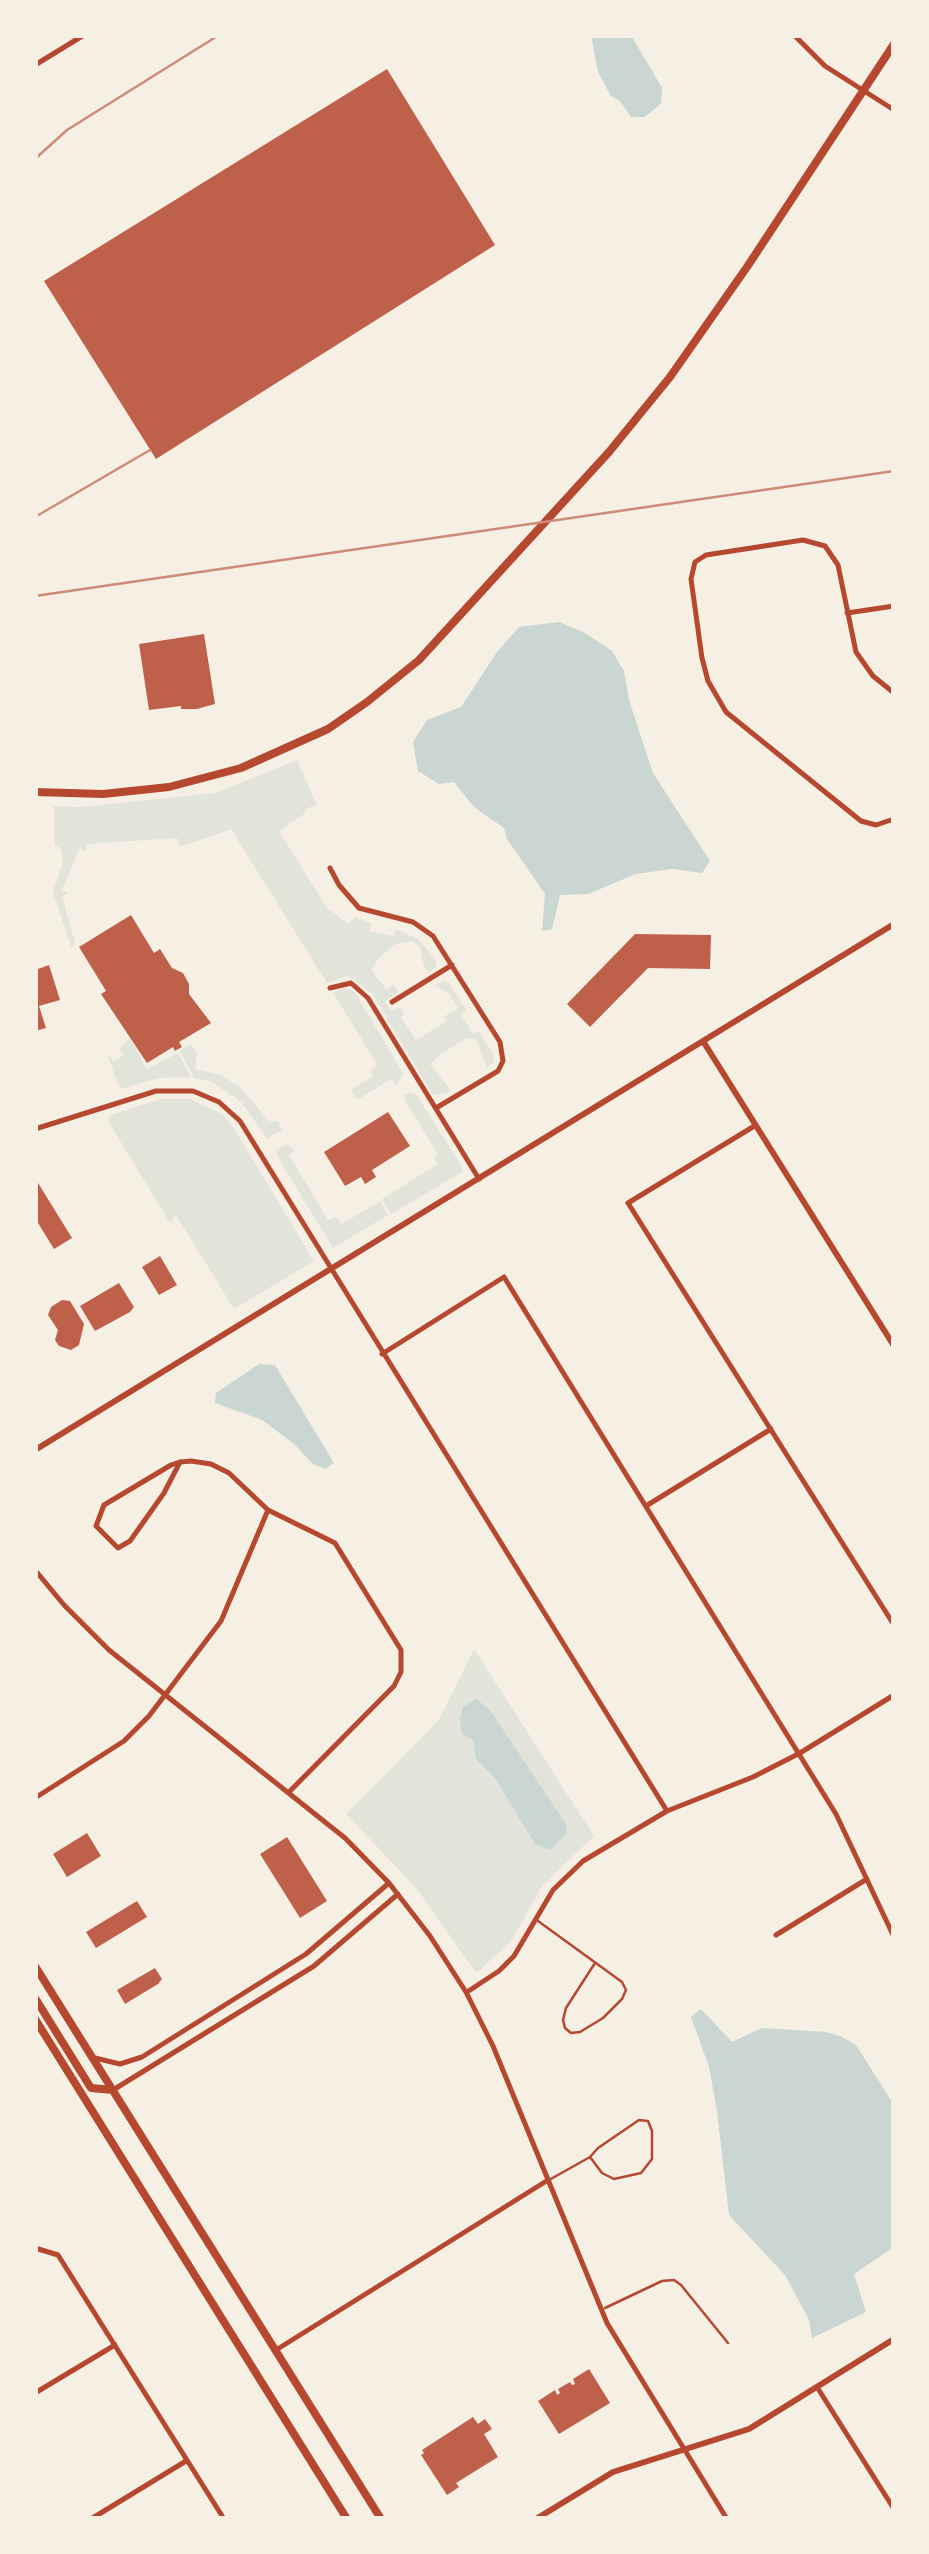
<!DOCTYPE html>
<html>
<head>
<meta charset="utf-8">
<style>
  body { margin:0 }
  #map { position:relative; width:929px; height:2554px; overflow:hidden; background:#f6efe4; font-family:"Source Sans 3",sans-serif }
  canvas { display:block }
  .frame { position:absolute; inset:0; border:38px solid #f6efe4; pointer-events:none }
</style>
</head>
<body>
<div id="map">
<canvas width="929" height="2554"></canvas>
<div class="frame"></div>
</div>
<script>
const context = document.querySelector('canvas').getContext('2d');
context.lineJoin = 'round';
function paint(path, color) {
  context.fillStyle = color;
  context.fill(path, 'evenodd');
}
function toPath(rows) {
  const path = new Path2D();
  for (const r of rows) {
    path.moveTo(r[0], r[1]);
    for (let i = 2; i < r.length; i += 2) path.lineTo(r[i], r[i + 1]);
  }
  return path;
}
function trace(path, color, width, dash) {
  context.strokeStyle = color;
  context.lineWidth = width;
  context.lineCap = dash ? 'butt' : 'round';
  context.setLineDash(dash || []);
  context.stroke(path);
}
paint(toPath([
  [297,760,317,805,305,809,304,814,279,831,327,908,349,924,355,917,371,923,370,931,393,936,396,929,418,939,436,960,436,967,429,973,424,966,420,947,412,941,396,944,379,958,371,970,386,989,394,985,398,992,385,1001,391,1011,400,1007,404,1014,401,1017,416,1040,447,1021,445,1016,458,1008,450,995,435,985,444,981,450,984,466,1010,461,1015,474,1035,479,1031,493,1054,494,1062,487,1067,476,1039,467,1038,441,1054,430,1064,451,1091,448,1093,433,1095,372,993,348,976,327,983,231,829,180,847,177,838,87,844,86,851,79,849,62,890,68,893,62,897,75,942,71,947,53,892,63,861,62,850,55,845,54,806,81,807,215,793],
  [345,988,355,992,403,1073,396,1086,391,1079,357,1100,351,1090,373,1076,371,1070,377,1064,333,993],
  [130,1038,147,1069,178,1053,191,1077,159,1078,120,1089,107,1054,114,1061,123,1055,120,1049],
  [191,1044,197,1053,195,1069,221,1075,241,1088,269,1121,278,1121,282,1130,267,1138,241,1102,212,1082,194,1078,180,1051],
  [409,1092,416,1094,462,1167,462,1172,391,1214,382,1199,438,1164,433,1157,438,1154,405,1101,404,1096],
  [161,1099,190,1099,222,1114,233,1127,314,1261,234,1309,176,1215,170,1223,108,1121,111,1115],
  [287,1144,295,1150,289,1155,328,1220,336,1217,342,1224,380,1201,388,1215,333,1248,279,1159,276,1150],
  [474,1649,594,1836,542,1886,511,1942,476,1973,417,1889,346,1814,439,1720]
]), '#e2e4dc');
paint(toPath([
  [591,35,631,35,662,88,661,103,655,109,644,117,631,117,620,101,611,96,598,72],
  [559,622,585,633,612,651,624,671,629,700,653,773,710,861,702,873,672,869,636,874,588,894,560,895,552,929,542,931,545,894,507,839,504,828,474,807,454,782,439,784,418,771,413,742,427,720,461,707,497,652,519,627],
  [259,1364,275,1365,334,1463,325,1469,312,1463,293,1443,262,1420,215,1403,216,1393],
  [476,1699,490,1710,566,1824,566,1834,550,1850,535,1844,495,1778,476,1759,473,1740,462,1734,460,1719,463,1707],
  [701,2009,732,2042,762,2028,826,2032,842,2037,856,2045,894,2105,894,2247,854,2274,866,2312,812,2338,809,2320,785,2275,729,2215,717,2111,709,2067,691,2017]
]), '#c9d6d2');
paint(toPath([
  [387,69,495,245,156,459,44,281],
  [204,634,215,704,197,709,181,709,181,706,149,710,139,644],
  [131,915,154,953,160,949,172,968,183,973,189,984,189,994,211,1023,179,1042,182,1047,175,1051,173,1047,147,1063,101,994,106,991,79,947],
  [635,934,711,935,710,969,648,968,590,1027,567,1004],
  [49,965,60,1000,39,1006,46,1028,35,1031,35,970],
  [388,1112,410,1146,372,1170,376,1177,365,1184,361,1177,345,1186,324,1152],
  [35,1178,72,1238,54,1249,35,1218],
  [160,1256,177,1285,159,1295,142,1267],
  [119,1283,134,1307,130,1312,95,1331,80,1306],
  [62,1300,70,1301,84,1324,79,1345,71,1350,59,1346,55,1340,58,1330,48,1315,51,1307],
  [87,1833,101,1856,67,1877,53,1854],
  [287,1837,327,1901,300,1918,260,1854],
  [137,1901,147,1917,96,1948,86,1932],
  [155,1968,162,1979,158,1984,125,2004,117,1990],
  [589,2369,610,2403,559,2434,538,2401,555,2390,557,2395,560,2393,558,2389,570,2382,572,2385,575,2384,573,2379],
  [473,2417,478,2424,485,2419,492,2429,484,2434,498,2457,456,2483,459,2487,447,2495,421,2455,424,2453,422,2450]
]), '#bf614a');
trace(toPath([
  [538,1921,622,1982,626,1990,622,1999,603,2018,580,2032,571,2033,565,2028,563,2020,566,2008,595,1963],
  [549,2180,590,2157,598,2148,639,2120,648,2121,652,2131,652,2159,641,2173,614,2179,602,2173,590,2157],
  [605,2308,662,2281,674,2280,681,2285,728,2343]
]), '#b5482f', 2.5);
trace(toPath([
  [794,35,825,66,894,110],
  [35,65,84,35],
  [847,613,894,606],
  [894,693,873,676,856,652,838,565,825,546,803,540,706,555,695,562,691,579,702,658,708,681,726,712,861,821,876,825,894,819],
  [330,868,339,885,359,908,413,922,433,936,500,1042,503,1061,498,1071,436,1108],
  [330,988,351,983,368,998,479,1179],
  [392,1002,452,965],
  [756,1125,628,1203,894,1625],
  [35,1129,156,1091,193,1091,219,1102,240,1121,667,1811],
  [382,1354,504,1277,836,1814,894,1937],
  [180,1462,164,1493,130,1541,118,1548,96,1526,104,1505,171,1465,180,1462,191,1461,211,1464,229,1473,268,1510,335,1543,401,1650,401,1672,394,1686,290,1791],
  [646,1506,771,1429],
  [35,1570,64,1605,109,1650,345,1838,389,1883,430,1936,466,1992,493,2046,607,2323,727,2519],
  [35,1798,124,1741,149,1716,221,1621,268,1510],
  [776,1935,867,1879],
  [467,1992,499,1971,514,1956,553,1890,583,1861,667,1811,753,1777,800,1753,894,1695],
  [95,2058,120,2064,142,2057,306,1954,389,1883],
  [113,2090,314,1966,398,1894],
  [35,2248,58,2255,224,2519],
  [276,2350,548,2180],
  [817,2387,894,2509],
  [35,2393,115,2345],
  [91,2519,186,2461]
]), '#b5482f', 5);
trace(toPath([
  [703,1041,894,1346],
  [35,1450,894,924],
  [536,2519,613,2472,749,2429,894,2339]
]), '#b5482f', 6);
trace(toPath([
  [35,792,103,794,169,787,241,768,328,729,367,702,419,660,609,452,670,377,747,267,894,44]
]), '#b5482f', 8);
trace(toPath([
  [35,1966,381,2519],
  [35,1998,91,2088,113,2090],
  [35,2019,347,2519]
]), '#b5482f', 8);
trace(toPath([
  [35,159,67,130,219,35],
  [35,517,150,450],
  [35,596,894,471]
]), '#cf8b77', 2.5);
</script>
</body>
</html>
